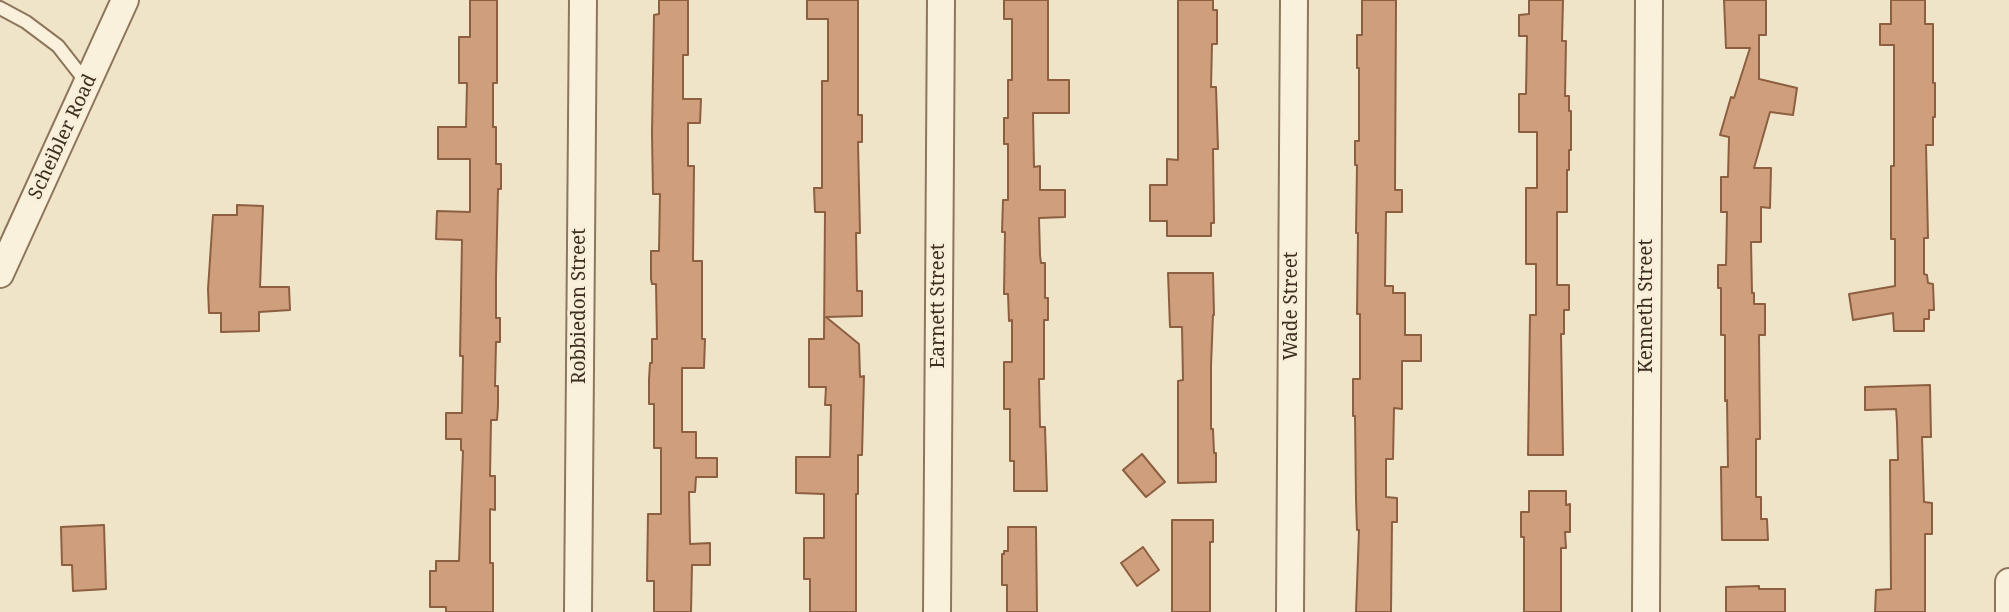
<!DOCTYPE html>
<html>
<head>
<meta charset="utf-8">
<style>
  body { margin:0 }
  canvas { display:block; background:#f0e4c8 }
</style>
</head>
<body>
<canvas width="2009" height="612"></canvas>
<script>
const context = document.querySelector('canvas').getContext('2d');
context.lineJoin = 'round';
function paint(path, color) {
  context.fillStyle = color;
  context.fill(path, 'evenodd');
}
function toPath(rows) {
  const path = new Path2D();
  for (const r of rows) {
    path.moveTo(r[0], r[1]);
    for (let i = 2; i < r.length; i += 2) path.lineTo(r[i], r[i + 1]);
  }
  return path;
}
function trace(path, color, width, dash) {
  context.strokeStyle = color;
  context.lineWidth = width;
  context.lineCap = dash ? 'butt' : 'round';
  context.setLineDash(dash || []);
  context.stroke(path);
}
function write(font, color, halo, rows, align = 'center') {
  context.font = font + ' "Noto Serif",serif';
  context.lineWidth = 5;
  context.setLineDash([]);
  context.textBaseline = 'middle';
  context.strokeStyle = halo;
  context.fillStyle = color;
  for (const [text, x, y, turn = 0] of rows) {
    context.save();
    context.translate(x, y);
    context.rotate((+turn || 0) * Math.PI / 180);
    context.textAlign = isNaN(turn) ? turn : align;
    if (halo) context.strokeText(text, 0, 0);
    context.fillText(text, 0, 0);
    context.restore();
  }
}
const building = toPath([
  [470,0,497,0,497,83,493,83,493,127,496,127,496,164,501,164,501,189,498,189,496,277,496,318,500,318,500,342,496,342,495,386,498,386,498,406,497,420,491,420,490,476,495,476,495,510,490,509,490,563,493,563,493,612,446,612,446,607,430,607,430,571,436,571,436,561,459,561,463,451,461,450,461,439,446,439,446,413,462,413,463,356,460,356,462,240,436,239,437,211,470,212,470,159,438,159,438,127,466,127,467,83,459,83,459,37,470,37,470,0],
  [659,0,688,0,688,55,683,55,683,99,701,99,700,123,688,123,688,166,694,166,693,261,702,261,702,339,705,339,704,368,682,368,682,432,696,432,696,458,717,458,717,477,696,477,695,492,689,492,690,544,710,543,710,565,692,565,691,612,654,612,654,581,647,581,648,514,661,514,661,448,654,448,654,404,649,404,649,379,650,363,652,363,652,339,657,339,656,284,652,284,651,279,651,251,659,251,660,194,653,194,652,133,654,15,659,14,659,0],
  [807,0,858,0,858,115,862,115,862,142,858,142,860,233,856,233,857,291,862,291,862,316,826,317,859,344,860,377,864,376,862,455,858,455,858,494,856,494,856,612,810,612,810,579,804,579,804,538,824,538,824,494,796,493,796,457,830,457,831,405,825,405,826,387,809,387,809,339,824,339,825,212,815,212,814,188,822,188,822,81,828,81,828,19,807,19,807,0],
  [1004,0,1048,0,1048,80,1069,80,1069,113,1033,113,1034,167,1040,166,1040,190,1065,190,1065,217,1039,218,1040,255,1041,263,1045,263,1045,298,1048,298,1048,320,1044,320,1044,379,1039,379,1040,427,1045,427,1047,491,1014,491,1014,461,1010,461,1010,409,1004,409,1004,362,1012,362,1012,320,1009,321,1008,294,1004,294,1005,232,1002,232,1003,200,1008,200,1008,144,1004,144,1004,118,1008,118,1008,80,1012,80,1012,19,1004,19,1004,0],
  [1178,0,1213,0,1213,10,1217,10,1217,44,1212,44,1211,87,1216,87,1218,149,1213,149,1214,223,1211,223,1211,236,1167,236,1167,221,1150,221,1150,185,1167,185,1167,159,1178,160,1178,0],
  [1362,0,1396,0,1395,190,1402,190,1402,212,1386,212,1385,286,1393,286,1393,293,1405,293,1405,335,1421,335,1421,361,1402,361,1402,409,1394,408,1393,459,1386,459,1386,497,1397,498,1397,522,1392,522,1391,612,1356,612,1359,530,1357,530,1356,499,1355,416,1353,416,1353,379,1360,379,1360,314,1357,314,1358,233,1356,233,1357,165,1355,165,1355,141,1359,141,1359,68,1357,68,1357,35,1362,35,1362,0],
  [1529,0,1563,0,1562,41,1566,41,1565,96,1569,96,1569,111,1571,111,1571,150,1569,150,1569,170,1567,170,1567,212,1557,212,1557,285,1569,285,1569,310,1564,310,1564,334,1561,334,1563,455,1528,455,1530,315,1536,315,1536,264,1526,264,1526,188,1537,188,1537,132,1519,132,1519,94,1526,94,1527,36,1519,36,1519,15,1529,14,1529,0],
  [1724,0,1766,0,1766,35,1759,35,1759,79,1797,88,1793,115,1770,112,1754,168,1771,168,1770,208,1761,207,1761,242,1751,242,1752,293,1754,293,1754,304,1765,304,1765,335,1759,335,1760,439,1756,439,1756,497,1761,497,1761,519,1767,519,1768,540,1722,540,1721,467,1728,467,1727,400,1725,401,1725,335,1721,335,1721,288,1718,288,1718,265,1726,265,1727,212,1721,212,1721,177,1728,177,1729,137,1720,135,1731,97,1734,98,1750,48,1726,48,1724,0],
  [1891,0,1925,0,1925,24,1933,24,1933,83,1935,83,1935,117,1933,117,1933,145,1926,145,1928,238,1924,238,1924,274,1927,275,1928,283,1933,284,1934,310,1929,310,1929,319,1924,319,1924,331,1894,331,1893,313,1853,320,1849,294,1895,286,1895,239,1891,239,1891,166,1894,166,1894,45,1880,45,1880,24,1891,24,1891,0],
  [237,205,263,206,260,287,289,287,290,310,259,312,259,331,221,332,221,313,209,313,208,289,213,215,237,215,237,205],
  [1168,273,1213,273,1214,315,1213,315,1211,366,1211,429,1213,429,1214,453,1216,453,1216,482,1178,483,1178,381,1183,380,1182,327,1170,327,1168,273],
  [1930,385,1931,437,1922,437,1924,502,1932,503,1932,534,1925,534,1925,612,1875,612,1876,590,1891,589,1890,460,1898,460,1897,423,1896,409,1865,410,1865,387,1930,385],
  [1142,454,1165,482,1146,497,1123,470,1142,454],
  [1529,491,1566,491,1566,505,1570,504,1570,532,1565,532,1566,548,1561,548,1561,612,1524,612,1524,537,1521,537,1521,512,1529,512,1529,491],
  [1172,520,1213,520,1213,542,1210,542,1210,612,1172,612,1172,520],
  [104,525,106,589,73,591,72,565,62,565,61,527,104,525],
  [1008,527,1036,527,1037,612,1007,612,1007,585,1002,585,1002,554,1004,554,1004,551,1008,551,1008,527],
  [1143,547,1159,570,1137,586,1121,563,1143,547],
  [1759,586,1759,589,1785,589,1785,612,1726,612,1726,587,1759,586]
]);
paint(building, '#cf9f7d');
trace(building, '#8d5f41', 2);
const lane = toPath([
  [0,8,26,22,58,46,87,83]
]);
const street = toPath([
  [0,274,125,0],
  [578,612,583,0],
  [937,612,941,0],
  [1290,612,1294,0],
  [1646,612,1649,0],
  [2009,612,2009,582]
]);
trace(lane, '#8d765c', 16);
trace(street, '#8d765c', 30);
trace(lane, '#faf1dc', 12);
trace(street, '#faf1dc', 26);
write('19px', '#3d2e20', '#f7eed8', [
  ["Scheibler Road",63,137,-65],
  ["Robbiedon Street",580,306,-90],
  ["Earnett Street",939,306,-90],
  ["Wade Street",1292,306,-90],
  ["Kenneth Street",1647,306,-90]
]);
</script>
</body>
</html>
